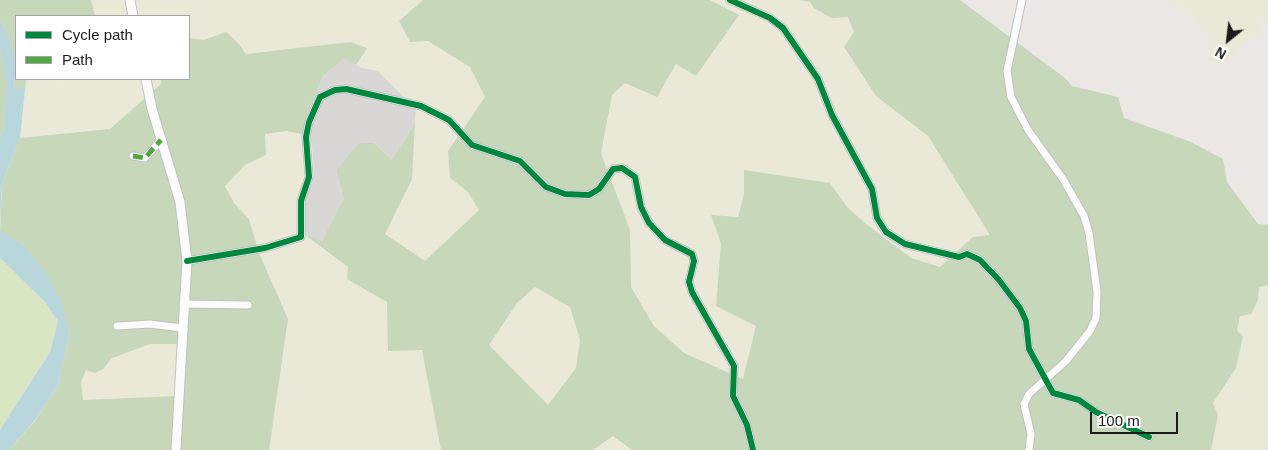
<!DOCTYPE html>
<html>
<head>
<meta charset="utf-8">
<style>
  body { margin:0 }
  #map { position:relative; width:1268px; height:450px; overflow:hidden; background:#eae7e4; font-family:Helvetica,sans-serif }
  canvas { display:block }
  .legend { position:absolute; left:15px; top:15px; width:175px; height:65px; box-sizing:border-box; background:#fff; border:1px solid #a4a4a4; margin:0; padding:6px 9px; list-style:none; font-size:15px; color:#1b1b1b }
  .legend li { display:flex; align-items:center; gap:10px; height:25px }
  .legend b { width:25px; border:1px solid #a4a4a4 }
  .north { position:absolute; left:1203px; top:15px; width:50px; height:50px; -webkit-text-stroke:4px #fff; paint-order:stroke; rotate:209deg; font-size:14px; font-weight:700; line-height:20px; text-align:center; color:#1b1b1b }
  .north::after { content:''; display:block; margin:auto; width:18px; height:22px; background:#1b1b1b; clip-path:polygon(50% 0,100% 100%,50% 72%,0 100%) }
  .scale { position:absolute; left:1090px; top:412px; width:88px; height:22px; box-sizing:border-box; border:2px solid #1b1b1b; border-top:0; padding-left:6px; font-size:15px; line-height:18px; white-space:nowrap; color:#1b1b1b; -webkit-text-stroke:4px #fff; paint-order:stroke }
</style>
</head>
<body>
<div id="map">
<canvas width="1268" height="450"></canvas>
<ul class="legend">
<li><b style="height:6px;background:#00873e"></b>Cycle path</li>
<li><b style="height:6px;background:#52a943"></b>Path</li>
</ul>
<div class="north">N</div>
<div class="scale">100 m</div>
</div>
<script>
const context = document.querySelector('canvas').getContext('2d');
context.lineJoin = 'round';
function paint(path, color) {
  context.fillStyle = color;
  context.fill(path, 'evenodd');
}
function toPath(rows) {
  const path = new Path2D();
  for (const r of rows) {
    path.moveTo(r[0], r[1]);
    for (let i = 2; i < r.length; i += 2) path.lineTo(r[i], r[i + 1]);
  }
  return path;
}
function trace(path, color, width, dash) {
  context.strokeStyle = color;
  context.lineWidth = width;
  context.lineCap = dash ? 'butt' : 'round';
  context.setLineDash(dash || []);
  context.stroke(path);
}
paint(toPath([
  [344,59,362,68,378,71,416,109,415,123,392,160,374,143,359,143,336,170,344,198,331,227,321,241,304,234,304,204,314,175,312,145,306,117,323,76]
]), '#d9d7d6');
paint(toPath([
  [91,0,423,0,399,21,470,67,485,97,448,151,450,178,468,192,479,210,425,261,385,234,412,179,416,109,378,71,356,65,366,48,245,54,189,38,189,16,95,16],
  [710,0,799,0,810,2,815,8,848,17,854,32,861,73,876,96,928,136,990,235,973,237,940,267,911,258,866,224,847,207,830,183,795,179,744,194,738,217,711,215,721,243,716,305,756,326,744,379,684,353,654,326,631,287,630,230,601,153,612,95,625,83,657,97,676,64,696,75,739,16],
  [1168,0,1268,0,1268,21,1265,16,1262,21,1262,35,1244,42,1238,51,1225,61,1208,63,1209,33,1189,14],
  [34,79,57,79,62,83,67,79,162,79,161,84,110,129,20,138,26,80],
  [287,131,310,136,314,175,304,204,304,234,348,267,387,301,389,351,422,350,441,450,269,450,288,319,259,253,249,219,234,203,225,186,245,165,266,155,265,134],
  [1268,285,1268,450,1211,450,1218,415,1213,403,1236,368,1237,331,1240,316,1258,300,1259,287],
  [535,287,570,307,580,340,576,368,548,405,489,345,517,303],
  [150,344,181,344,178,396,82,400,81,382,87,370,103,369,112,358],
  [613,436,632,450,593,450]
]), '#eae9d7');
paint(toPath([
  [0,258,45,302,58,321,49,353,0,430]
]), '#d8e6c4');
paint(toPath([
  [0,0,91,0,95,16,16,16,16,62,8,34,0,20],
  [423,0,710,0,739,15,696,76,676,64,657,97,625,83,612,95,601,153,630,230,631,287,654,326,684,353,743,379,756,326,716,306,721,243,711,215,738,217,744,194,744,170,830,183,848,208,866,224,911,258,940,267,973,237,990,235,928,136,876,96,844,47,854,32,848,17,831,18,814,8,810,2,799,0,960,0,1065,78,1072,86,1118,97,1124,118,1191,142,1223,159,1227,182,1258,224,1268,225,1268,285,1259,287,1258,300,1251,314,1240,316,1237,331,1243,336,1236,368,1213,403,1218,415,1211,450,632,450,613,436,593,450,441,450,422,350,388,351,387,302,347,279,348,267,304,234,322,241,344,198,336,170,359,143,374,143,392,160,415,123,412,179,385,234,425,261,479,210,468,192,450,178,448,151,485,97,470,67,428,41,410,42,399,21],
  [535,287,570,307,580,340,576,368,548,405,489,345,517,303],
  [226,32,238,43,246,54,350,42,367,48,356,65,344,59,323,76,306,117,310,136,287,131,265,134,266,155,245,165,225,186,234,203,249,219,259,253,288,319,269,450,9,450,35,421,57,387,70,333,24,245,0,232,2,184,20,138,110,129,161,84,162,79,189,79,189,38,204,40],
  [150,344,181,344,177,396,83,400,81,382,86,370,95,373,103,369,112,358],
  [0,46,8,83,4,129,0,138],
  [16,66,16,79,34,79,26,80,23,88,14,88]
]), '#c6d7ba');
paint(toPath([
  [0,20,8,34,16,62,14,88,23,88,26,80,20,138,2,184,0,222,0,138,4,129,7,88,0,46],
  [0,231,24,245,46,273,60,299,70,333,57,387,36,419,9,450,0,450,0,430,50,352,58,321,45,302,0,258]
]), '#b9d6dc');
const minor = toPath([
  [730,0,770,18,783,28,818,79,832,115,872,189,877,218,886,232,905,244,959,257,967,254,980,260,999,280,1020,308,1026,321,1029,349,1053,393,1079,400,1096,412,1149,437],
  [1022,0,1007,71,1011,97,1028,130,1063,179,1084,216,1089,233,1097,292,1096,318,1090,331,1066,361,1029,394,1024,404,1031,434,1029,450],
  [133,156,145,158,161,140],
  [187,261,265,248,301,237,301,201,309,177,306,137,309,122,320,97,335,90,346,89,421,106,449,120,472,145,520,161,546,187,565,194,589,195,599,189,613,169,622,168,635,177,641,207,649,223,665,240,692,254,694,261,689,282,692,292,734,366,733,396,747,425,753,450],
  [183,304,248,305],
  [117,326,150,324,182,328]
]);
const tertiary = toPath([
  [130,0,133,16],
  [146,79,152,109,180,202,187,261,176,450]
]);
trace(minor, '#c2c1c0', 9);
trace(tertiary, '#c2c1c0', 11);
trace(minor, '#fcfbfb', 7);
trace(tertiary, '#fcfbfb', 9);
trace(toPath([
  [133,156,145,158,161,140]
]), '#52a943', 5, [10, 5]);
trace(toPath([
  [730,0,770,18,783,28,818,79,832,115,872,189,877,218,886,232,905,244,959,257,967,254,980,260,999,280,1020,308,1026,321,1029,349,1053,393,1079,400,1096,412,1149,437],
  [187,261,265,248,301,237,301,201,309,177,306,137,309,122,320,97,335,90,346,89,421,106,449,120,472,145,520,161,546,187,565,194,589,195,599,189,613,169,622,168,635,177,641,207,649,223,665,240,692,254,694,261,689,282,692,292,734,366,733,396,747,425,753,450]
]), '#00873e', 6);
</script>
</body>
</html>
